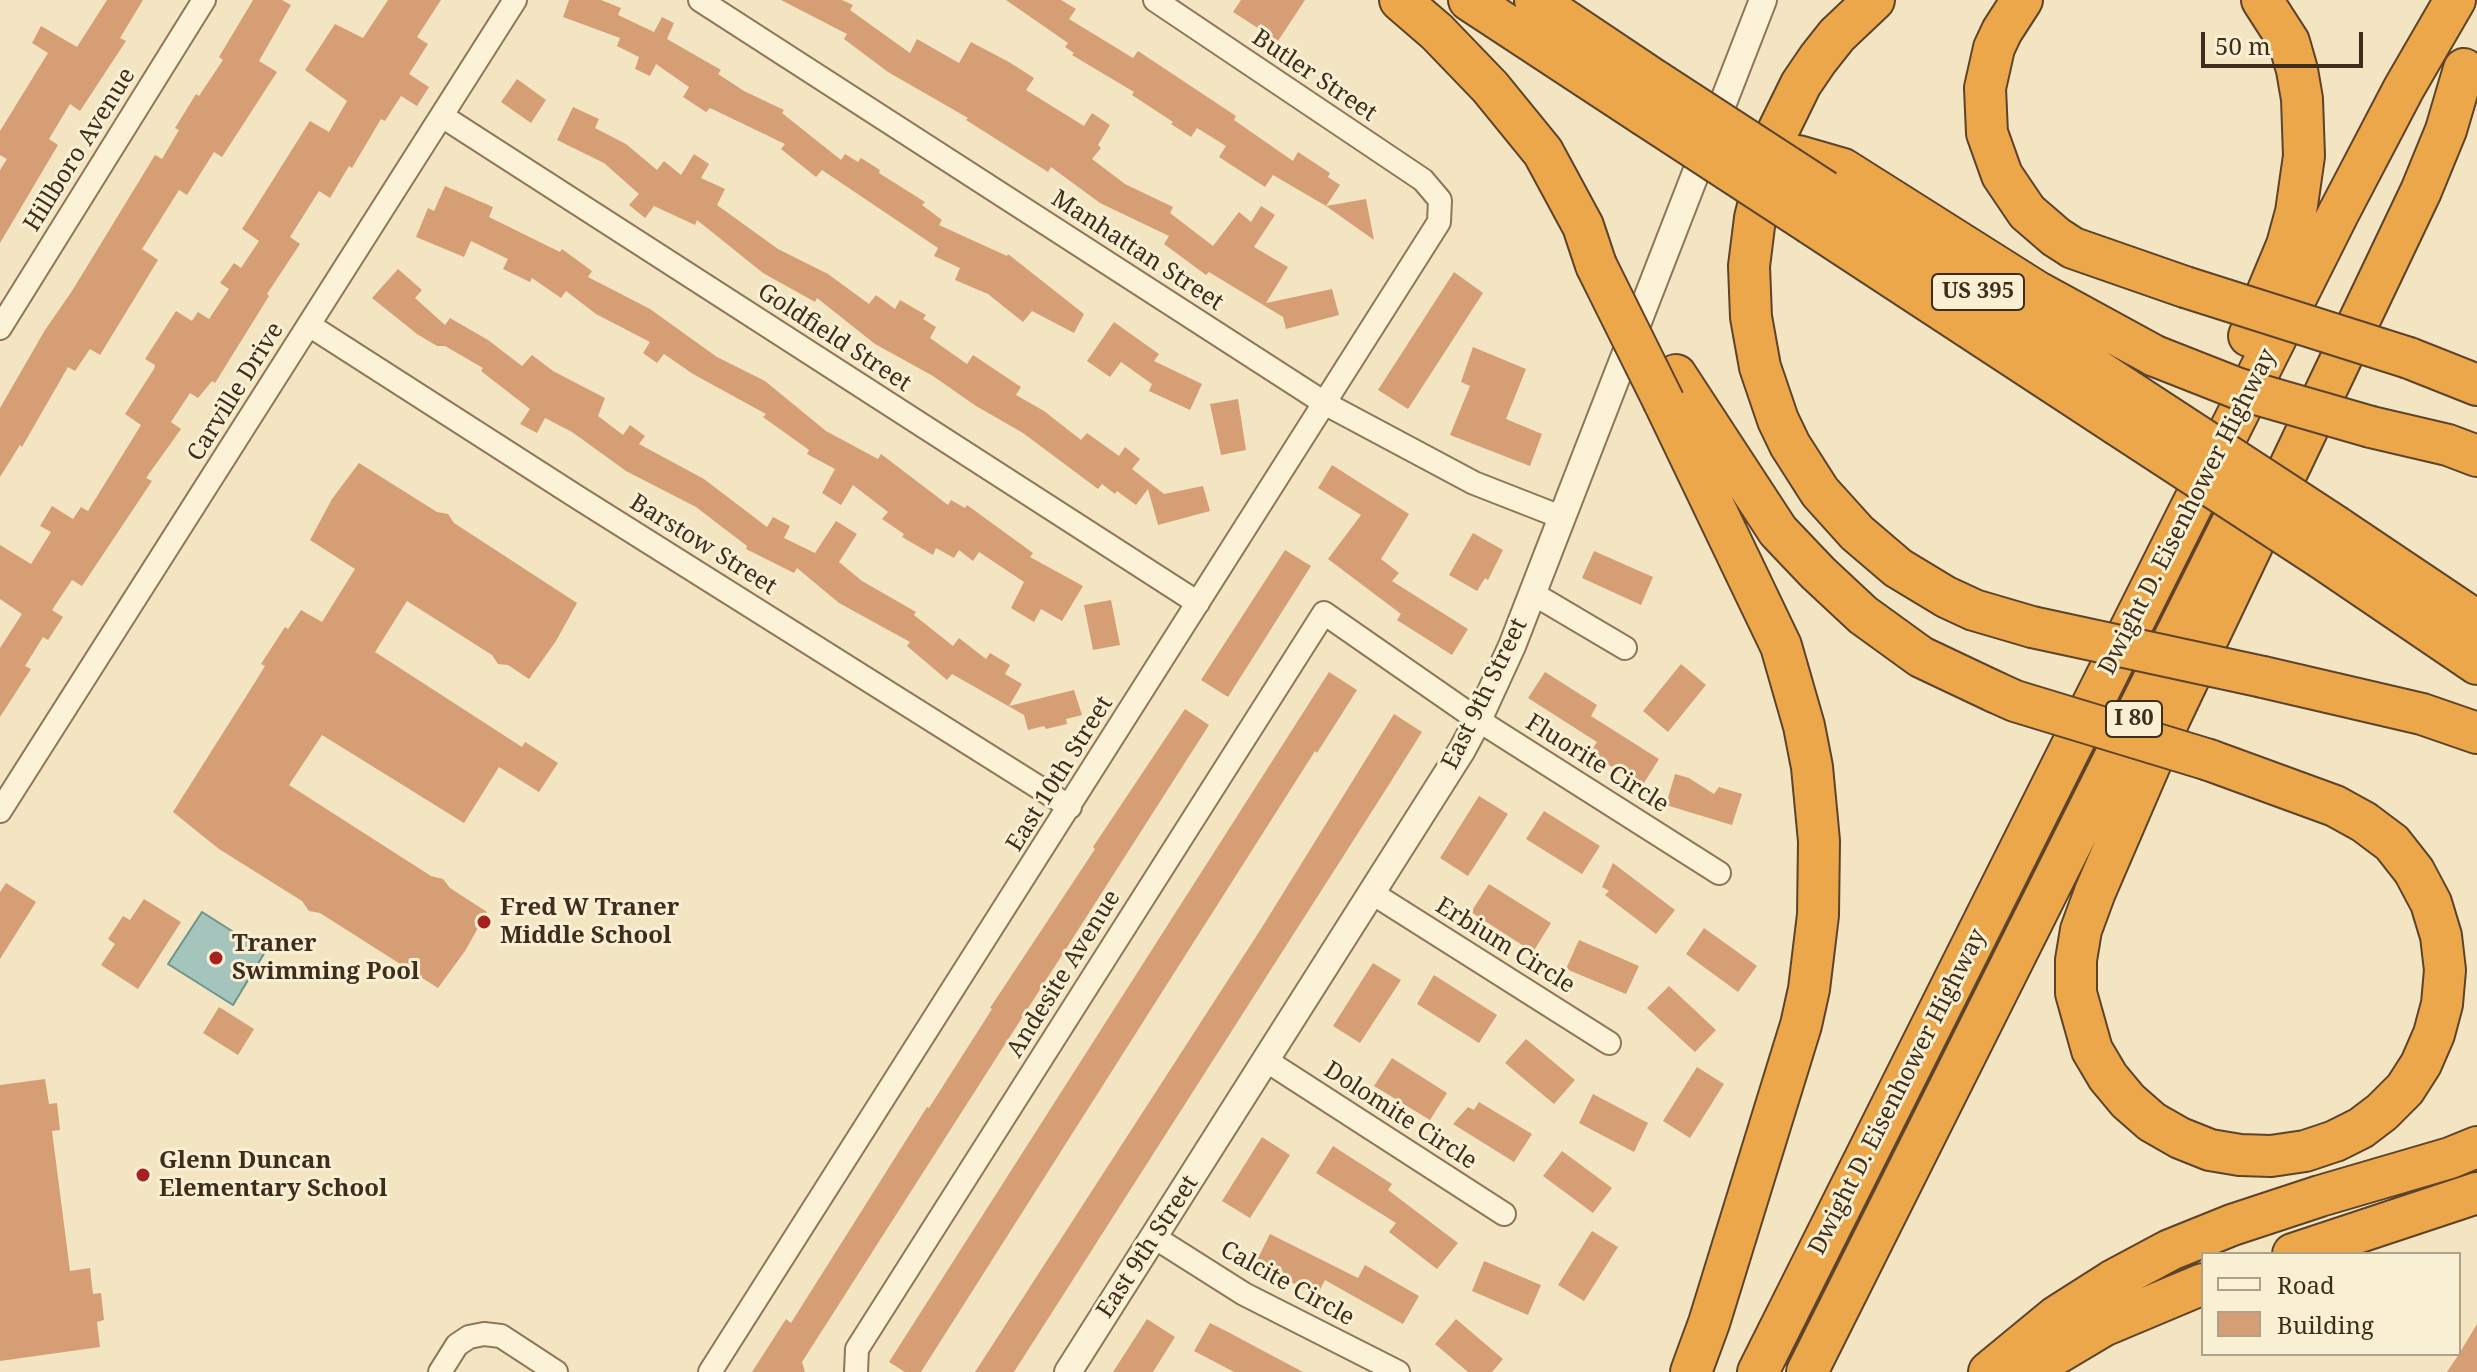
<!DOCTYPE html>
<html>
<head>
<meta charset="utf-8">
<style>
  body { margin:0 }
  #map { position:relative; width:2477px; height:1372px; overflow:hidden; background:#f3e5c2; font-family:"Noto Serif",serif }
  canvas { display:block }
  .legend { position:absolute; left:2201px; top:1252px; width:260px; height:104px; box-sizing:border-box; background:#f9efd3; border:2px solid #aea18a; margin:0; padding:10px 14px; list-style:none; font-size:24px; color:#3e2d1d }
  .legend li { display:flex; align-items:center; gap:16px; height:40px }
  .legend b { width:40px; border:2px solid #aea18a }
  .scale { position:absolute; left:2201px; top:32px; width:162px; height:36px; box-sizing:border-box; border:4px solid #3e2d1d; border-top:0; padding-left:10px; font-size:24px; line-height:28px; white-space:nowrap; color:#3e2d1d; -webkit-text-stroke:6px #f9efd3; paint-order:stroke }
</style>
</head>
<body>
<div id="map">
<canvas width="2477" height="1372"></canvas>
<ul class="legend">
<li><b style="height:10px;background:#fcf2d7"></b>Road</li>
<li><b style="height:22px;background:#d69e74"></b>Building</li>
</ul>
<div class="scale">50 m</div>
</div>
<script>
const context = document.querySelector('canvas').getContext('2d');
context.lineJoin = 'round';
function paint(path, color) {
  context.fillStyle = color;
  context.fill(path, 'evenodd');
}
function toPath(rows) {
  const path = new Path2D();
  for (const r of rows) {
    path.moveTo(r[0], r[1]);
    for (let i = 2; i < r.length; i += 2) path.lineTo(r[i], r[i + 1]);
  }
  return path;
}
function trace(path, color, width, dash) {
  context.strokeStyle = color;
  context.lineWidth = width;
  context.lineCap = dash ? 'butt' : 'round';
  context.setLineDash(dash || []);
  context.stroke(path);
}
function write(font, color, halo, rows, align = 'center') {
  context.font = font + ' "Noto Serif",serif';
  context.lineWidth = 6;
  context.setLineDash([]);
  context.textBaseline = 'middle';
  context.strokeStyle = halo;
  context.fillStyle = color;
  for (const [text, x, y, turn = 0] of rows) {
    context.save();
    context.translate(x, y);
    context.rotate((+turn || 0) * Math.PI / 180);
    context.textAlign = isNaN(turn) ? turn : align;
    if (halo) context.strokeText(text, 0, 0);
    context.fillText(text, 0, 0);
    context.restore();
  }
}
const water = toPath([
  [202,912,265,952,233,1005,168,964,202,912]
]);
paint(water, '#a5c5bc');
trace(water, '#6a958b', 2);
paint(toPath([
  [107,0,143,0,120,38,126,41,80,111,70,104,49,139,58,145,0,243,0,170,7,159,0,155,0,131,48,53,32,43,41,26,77,47],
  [253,0,282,0,291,5,259,61,277,72,222,157,214,152,187,195,179,190,142,249,158,260,100,355,90,349,75,371,68,367,22,447,20,445,0,477,0,408,45,330,72,291,155,155,162,159,179,130,175,128,196,94,199,96,223,60,219,57],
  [388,0,441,0,417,37,428,44,409,74,429,87,417,106,401,96,385,121,381,119,352,168,349,166,330,198,319,191,290,237,300,244,267,294,269,296,215,383,212,381,198,398,190,393,171,422,181,429,146,478,152,481,82,586,72,580,52,610,63,617,48,640,43,637,25,666,31,669,0,717,0,648,22,614,0,599,0,545,31,564,51,532,40,526,52,506,73,519,81,507,88,511,141,425,125,414,154,369,155,365,145,359,176,311,192,321,198,312,209,319,229,289,220,283,234,263,241,268,259,241,242,229,310,121,329,132,347,101,305,70,335,24,363,38],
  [569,0,601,0,621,8,618,15,654,32,662,17,674,23,667,39,721,70,718,74,744,91,784,110,782,113,841,160,845,154,858,162,861,158,880,170,879,173,925,202,922,205,942,220,939,225,1007,256,1008,254,1084,314,1074,333,1032,311,1023,322,988,294,955,280,960,268,934,256,938,248,822,170,816,177,781,149,785,144,710,108,706,112,683,97,689,87,656,64,650,76,635,69,639,57,617,46,620,38,563,17],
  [781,0,842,0,853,5,850,10,910,53,917,39,959,63,971,42,1009,62,1034,78,1026,90,1084,126,1092,113,1110,125,1098,145,1101,148,1092,159,1125,184,1173,207,1170,213,1213,246,1239,212,1251,222,1261,206,1275,215,1254,247,1288,267,1266,303,1332,289,1339,315,1286,329,1283,317,1209,272,1206,275,1164,244,1169,236,1100,203,1051,167,1048,172,966,120,968,118,888,72,844,39,847,34],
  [1006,0,1061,0,1076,9,1069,19,1133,58,1138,51,1236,116,1234,120,1293,161,1298,152,1330,173,1328,177,1340,185,1326,206,1273,175,1265,187,1219,157,1226,146,1197,128,1191,137,1171,124,1173,122,1132,95,1134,92,1072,55,1074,53,1065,47,1068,43],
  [1241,0,1305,0,1278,41,1233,12],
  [517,79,546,100,531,123,501,102],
  [573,107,599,119,595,128,626,144,657,170,664,161,681,175,694,154,709,164,701,178,725,189,717,205,778,249,828,274,869,304,876,295,895,309,900,300,926,315,923,319,936,327,930,338,967,364,973,355,1021,387,1016,395,1044,411,1081,440,1087,433,1119,456,1125,447,1140,459,1132,469,1164,494,1203,486,1210,511,1158,525,1148,489,1136,505,1117,491,1115,494,1102,484,1098,489,1023,433,976,406,933,376,875,344,817,298,815,302,763,273,697,220,695,225,654,206,645,218,629,205,639,194,604,163,557,140],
  [445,186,493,207,489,217,560,252,562,249,592,271,588,277,650,309,717,357,765,381,826,431,878,459,881,454,948,505,951,500,965,508,967,505,1033,553,1030,557,1083,586,1062,621,1041,609,1034,622,1011,608,1024,582,979,552,973,561,959,550,954,558,936,548,933,555,902,537,904,534,882,519,888,512,853,485,841,505,822,493,835,469,807,454,809,450,763,417,766,414,693,374,664,354,657,363,643,353,650,342,596,314,566,291,561,298,532,278,530,282,503,269,508,259,471,241,464,257,416,237,428,208,434,211],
  [1366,199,1374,240,1326,206],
  [398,269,422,290,415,298,445,325,450,318,488,340,522,366,532,355,553,371,605,398,598,416,623,435,630,425,645,436,639,444,704,479,767,527,773,517,790,526,784,538,815,553,836,521,857,534,839,562,862,581,916,612,914,615,953,646,959,638,986,659,990,653,1010,665,1005,674,1022,684,1009,706,1074,690,1082,715,1066,719,1067,724,1046,729,1044,726,1028,730,1024,715,952,674,947,680,907,646,910,642,839,603,797,568,794,573,746,549,747,546,696,507,626,471,572,432,545,418,537,433,520,424,530,409,481,371,483,368,445,346,437,346,417,334,372,298],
  [1454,272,1483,293,1408,409,1378,390],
  [1114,322,1159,354,1154,361,1202,384,1190,410,1149,391,1152,384,1121,362,1110,377,1087,361],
  [1473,347,1526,369,1506,419,1542,434,1530,466,1450,435,1470,386,1461,382],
  [1238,399,1246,450,1221,455,1210,404],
  [359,463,437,512,448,514,454,523,577,603,556,641,529,679,508,665,498,664,492,655,407,601,375,652,522,747,525,742,558,763,539,792,499,767,464,823,322,735,289,785,431,876,443,879,450,888,487,912,465,951,438,988,320,913,309,911,302,901,219,849,173,812,257,679,265,666,261,664,285,627,288,629,301,610,322,622,355,569,310,540,332,499],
  [1332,465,1409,514,1381,559,1399,573,1392,581,1468,629,1452,655,1397,620,1401,614,1328,559,1361,515,1318,488],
  [1473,533,1503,550,1488,580,1485,578,1477,591,1449,575],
  [1285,550,1311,566,1228,697,1201,680],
  [1594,551,1653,577,1641,605,1582,578],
  [1111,600,1120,645,1093,650,1084,605],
  [1681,664,1706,685,1668,732,1643,711],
  [1329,672,1357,690,1317,753,1315,751,921,1372,905,1372,889,1362],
  [1545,672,1597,705,1591,716,1659,759,1642,786,1590,753,1597,742,1528,698],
  [1185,709,1209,725,802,1362,805,1372,752,1372,786,1319,791,1323,927,1107,929,1108,992,1009,990,1008,1095,849,1093,847],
  [1394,714,1422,732,1383,794,1014,1372,975,1372,1259,932],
  [1675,774,1689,778,1714,794,1719,787,1742,794,1732,825,1666,805],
  [1479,796,1508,814,1468,876,1440,858],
  [1544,811,1600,846,1582,874,1526,839],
  [1613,863,1675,910,1656,934,1605,895,1609,891,1602,887],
  [6,883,36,902,0,959,0,892],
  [1489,884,1551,923,1533,952,1471,912],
  [144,899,181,922,138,989,101,965,115,944,108,939,123,916,130,920],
  [1704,928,1757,966,1738,992,1686,954],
  [1579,940,1639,966,1626,994,1566,969],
  [1373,963,1401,980,1360,1043,1333,1026],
  [1434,975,1497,1015,1479,1043,1417,1004],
  [1669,986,1716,1030,1695,1052,1647,1008],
  [219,1007,254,1029,238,1055,203,1033],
  [1526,1039,1575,1080,1554,1104,1505,1063],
  [1392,1058,1447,1093,1430,1120,1374,1086],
  [1697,1067,1724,1084,1690,1138,1663,1121],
  [45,1079,49,1104,57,1103,60,1130,52,1131,70,1271,90,1268,93,1294,101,1293,104,1320,97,1322,100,1347,0,1361,0,1085],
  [1593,1094,1648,1123,1634,1152,1579,1123],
  [1479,1102,1532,1134,1514,1162,1453,1124,1468,1107,1474,1110],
  [1262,1137,1290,1155,1250,1218,1222,1201],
  [1333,1146,1392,1184,1388,1190,1458,1243,1437,1269,1389,1232,1396,1223,1316,1173],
  [1562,1151,1612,1188,1593,1213,1543,1176],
  [1592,1231,1618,1247,1584,1301,1558,1285],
  [1270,1234,1358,1278,1365,1265,1419,1296,1403,1324,1325,1280,1317,1295,1255,1264],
  [1484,1261,1541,1285,1528,1315,1472,1291],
  [1147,1319,1175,1337,1153,1372,1113,1372],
  [1456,1319,1503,1359,1492,1372,1468,1372,1435,1344],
  [1210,1323,1226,1331,1303,1372,1234,1372,1194,1351],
  [2477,1324,2477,1372,2447,1372,2459,1354]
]), '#d69e74');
const minor = toPath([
  [700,0,1326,404,1474,483,1561,517],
  [442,116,1198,603],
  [309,325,577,497,1070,807],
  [0,328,204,0],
  [1532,593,1625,648],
  [0,811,515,0],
  [1372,893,1609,1043],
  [1267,1061,1504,1214],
  [1154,1237,1244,1294,1398,1372],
  [440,1372,457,1345,469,1337,484,1334,501,1336,556,1372],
  [710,1372,1439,222,1440,200,1423,180,1155,0],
  [856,1372,857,1349,1324,613,1478,720,1719,873]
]);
const tertiary = toPath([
  [1068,1372,1462,750,1478,720,1512,646,1763,0]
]);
const motorway = toPath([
  [1400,0,1437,32,1490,87,1543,152,1583,226,1596,265],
  [1469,0,1644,115],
  [1535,0,1656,81],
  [1874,0,1837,35,1818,59,1801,84,1775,137,1755,218,1749,266,1751,317,1760,367,1778,420,1790,445,1820,492,1857,533,1898,568,1946,597,1974,610,2032,627],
  [2022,0,2002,31,1994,48,1985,88,1987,133,2002,175,2027,212,2056,237,2073,248,2185,287],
  [1798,156,1843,169,2036,291,2155,356],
  [1825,191,2132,393],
  [1811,224,2116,424],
  [2249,336,2287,245,2296,212,2304,156,2302,99,2297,70,2289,42,2262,0],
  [2409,358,2477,385],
  [1676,375,1778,531,1818,573,1863,615,1921,657,1995,692],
  [1664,402,1781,646,1804,726,1812,767,1819,841,1818,915,1809,989,1801,1025,1709,1323,1691,1372],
  [2371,427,2448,445,2477,456],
  [2337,527,2477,621],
  [2321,558,2477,664],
  [2263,677,2422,714,2477,733],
  [2209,760,2335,806,2364,822,2392,843,2414,871,2431,903,2441,936,2445,970,2442,1004,2434,1034,2421,1064,2405,1089,2382,1112,2361,1128,2335,1141,2305,1151,2271,1156,2240,1155,2210,1150,2180,1138,2152,1122,2128,1101,2108,1077,2092,1050,2076,993,2076,960,2081,930,2095,892,2170,718,2421,191,2446,130,2464,69],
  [2293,1254,2477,1193],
  [1758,1372,2338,214,2404,88,2455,0],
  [1807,1372,2251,485],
  [1989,1372,2057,1316,2112,1281,2170,1250,2232,1225,2320,1196,2450,1158,2477,1147],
  [2026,1372,2103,1326,2203,1284]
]);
trace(minor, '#907657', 26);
trace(tertiary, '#907657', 30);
trace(motorway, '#5d432b', 44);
trace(minor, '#fcf2d7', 22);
trace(tertiary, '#fcf2d7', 26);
trace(motorway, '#eca74a', 40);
const motorwayBridge = toPath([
  [1656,81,1825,191],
  [1644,115,1811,224],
  [1596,265,1664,402],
  [2185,287,2409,358],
  [2155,356,2239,389,2371,427],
  [2132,393,2337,527],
  [2116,424,2321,558],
  [2032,627,2263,677],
  [1995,692,2015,701,2209,760]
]);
trace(motorwayBridge, '#5d432b', 44, []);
trace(motorwayBridge, '#eca74a', 40);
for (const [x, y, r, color] of [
  [484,922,8,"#a6211f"],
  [216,958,8,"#a6211f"],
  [143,1175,8,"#a6211f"]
]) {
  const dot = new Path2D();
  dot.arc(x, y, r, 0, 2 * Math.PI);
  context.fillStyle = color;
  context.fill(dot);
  trace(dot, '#f9efd3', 3);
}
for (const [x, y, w] of [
  [1978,292,92],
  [2134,719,56]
]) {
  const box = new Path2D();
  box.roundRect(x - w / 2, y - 18, w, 36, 6);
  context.fillStyle = '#f9efd3';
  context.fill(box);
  trace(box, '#3e2d1d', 2);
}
write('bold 22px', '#3e2d1d', null, [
  ["US 395",1978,292],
  ["I 80",2134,719]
]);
write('24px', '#3e2d1d', '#f9efd3', [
  ["Butler Street",1314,76,34],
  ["Hillboro Avenue",80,150,-58],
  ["Manhattan Street",1137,251,33],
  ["Goldfield Street",834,338,33],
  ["Carville Drive",236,392,-58],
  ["Dwight D. Eisenhower Highway",2188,512,-63],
  ["Barstow Street",703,545,32],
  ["East 9th Street",1485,694,-64],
  ["Fluorite Circle",1597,764,32],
  ["East 10th Street",1060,774,-58],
  ["Erbium Circle",1505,946,32],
  ["Andesite Avenue",1064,974,-58],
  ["Dwight D. Eisenhower Highway",1898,1092,-63],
  ["Dolomite Circle",1400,1116,33],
  ["East 9th Street",1148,1247,-57],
  ["Calcite Circle",1287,1284,29]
]);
write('bold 24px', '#3e2d1d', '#f9efd3', [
  ["Fred W Traner",500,908],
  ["Middle School",500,936],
  ["Traner",232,944],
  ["Swimming Pool",232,972],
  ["Glenn Duncan",159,1161],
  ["Elementary School",159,1189]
], 'left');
</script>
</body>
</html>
